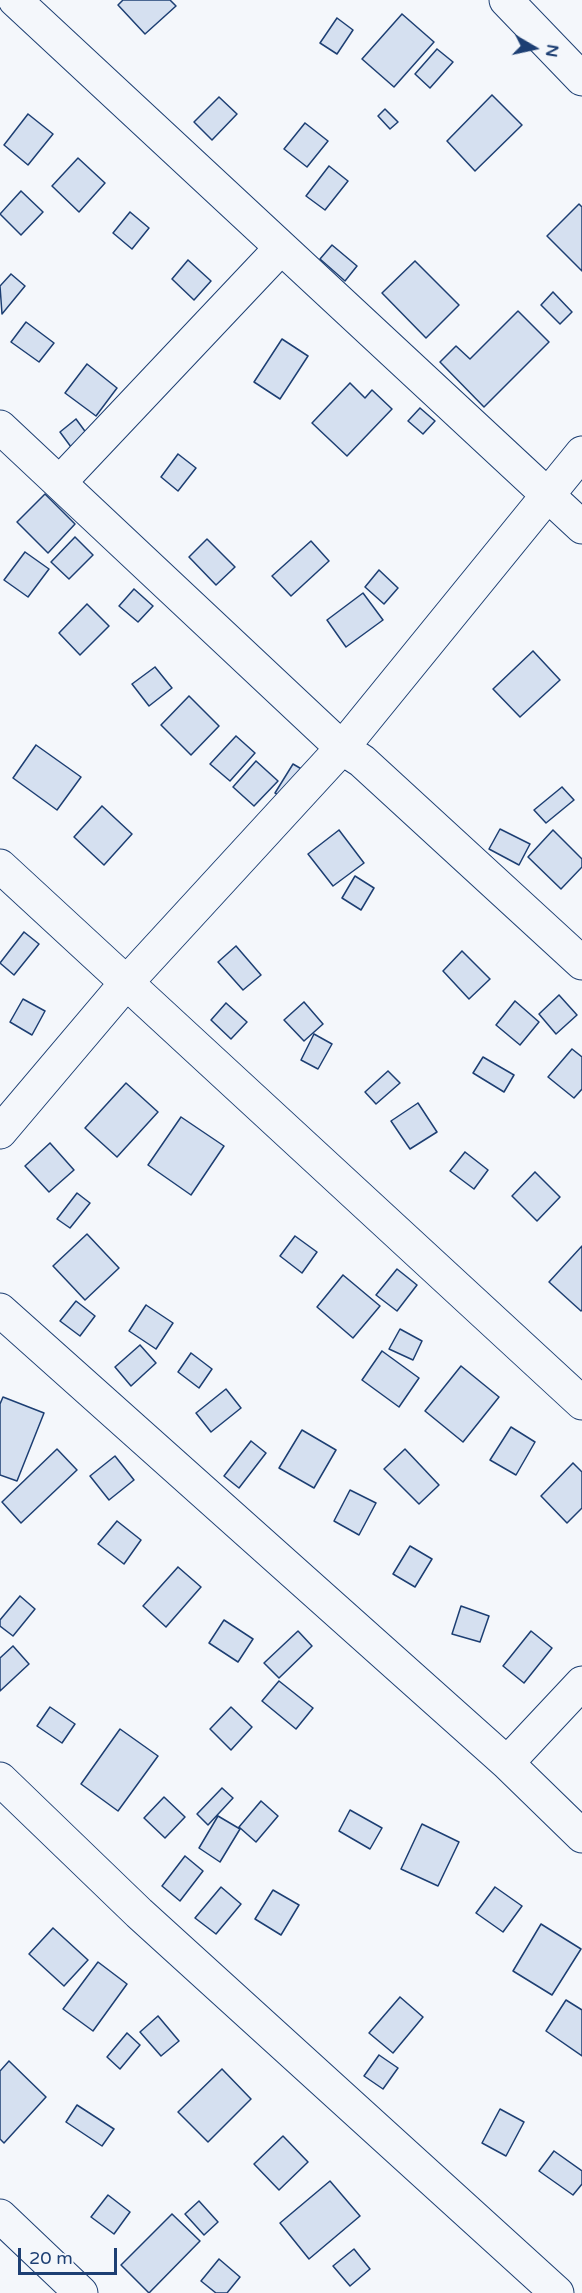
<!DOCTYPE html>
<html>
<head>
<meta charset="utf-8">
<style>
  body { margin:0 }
  #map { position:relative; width:582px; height:2293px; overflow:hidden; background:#f4f7fb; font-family:"Varela Round",sans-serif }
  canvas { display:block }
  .north { position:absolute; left:504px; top:18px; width:60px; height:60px; -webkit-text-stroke:4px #f4f7fb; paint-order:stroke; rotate:99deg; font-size:16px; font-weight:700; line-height:24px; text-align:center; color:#1d3f73 }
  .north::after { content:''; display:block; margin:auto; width:21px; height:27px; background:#1d3f73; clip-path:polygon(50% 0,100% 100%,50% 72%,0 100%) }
  .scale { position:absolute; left:18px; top:2248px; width:99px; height:27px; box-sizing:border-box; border:3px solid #1d3f73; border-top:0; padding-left:8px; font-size:18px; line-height:21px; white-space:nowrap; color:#1d3f73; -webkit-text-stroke:4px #f4f7fb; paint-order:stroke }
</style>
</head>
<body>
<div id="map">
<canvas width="582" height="2293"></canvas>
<div class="north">N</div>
<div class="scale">20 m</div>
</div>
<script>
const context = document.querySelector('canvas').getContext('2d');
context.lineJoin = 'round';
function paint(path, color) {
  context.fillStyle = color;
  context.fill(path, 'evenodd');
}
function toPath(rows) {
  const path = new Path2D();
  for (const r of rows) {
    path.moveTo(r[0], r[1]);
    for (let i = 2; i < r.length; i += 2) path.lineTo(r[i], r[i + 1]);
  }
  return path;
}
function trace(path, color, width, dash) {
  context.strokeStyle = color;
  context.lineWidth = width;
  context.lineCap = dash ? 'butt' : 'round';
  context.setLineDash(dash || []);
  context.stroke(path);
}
const building = toPath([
  [123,0,170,0,176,6,145,34,118,5,123,0],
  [402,14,434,42,394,87,362,59,402,14],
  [337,18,353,30,337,54,320,43,337,18],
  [437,49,453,62,430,88,415,74,437,49],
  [492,95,522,125,475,171,447,141,492,95],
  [219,97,237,114,212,140,194,122,219,97],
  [385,109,398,122,390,129,378,116,385,109],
  [28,114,53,134,28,165,4,145,28,114],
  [305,123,328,141,307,167,284,149,305,123],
  [78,158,105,183,79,212,52,186,78,158],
  [329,166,348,181,325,210,306,196,329,166],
  [21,191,43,212,21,235,0,214,21,191],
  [579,204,582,207,582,271,547,236,579,204],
  [130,212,149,228,132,249,113,233,130,212],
  [332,245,357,266,345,281,320,259,332,245],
  [188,260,211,281,194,300,172,279,188,260],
  [415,261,459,305,426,338,382,293,415,261],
  [11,274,25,286,2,314,0,286,11,274],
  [553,292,572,312,560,324,541,305,553,292],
  [518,311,549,342,484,407,440,362,456,346,470,359,518,311],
  [26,322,54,343,39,362,11,342,26,322],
  [282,339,308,356,280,399,254,382,282,339],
  [87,364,117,388,96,416,65,393,87,364],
  [350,383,365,398,372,390,392,409,347,456,312,423,350,383],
  [420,408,435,421,423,434,408,421,420,408],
  [76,419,90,438,74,451,60,432,76,419],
  [178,454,196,468,178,491,161,477,178,454],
  [45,494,75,524,48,553,17,522,45,494],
  [75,537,93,555,69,579,51,562,75,537],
  [207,539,235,567,216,585,189,557,207,539],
  [311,541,329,561,291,596,272,576,311,541],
  [25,552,49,569,28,597,4,580,25,552],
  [379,570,398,588,384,604,365,587,379,570],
  [134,589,153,606,138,622,119,606,134,589],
  [363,593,383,620,346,647,327,620,363,593],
  [87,604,109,626,80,655,59,633,87,604],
  [533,651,560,680,520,717,493,689,533,651],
  [155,667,172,688,149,706,132,684,155,667],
  [189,696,219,726,191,755,161,725,189,696],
  [236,736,255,753,230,781,210,764,236,736],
  [36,745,81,777,57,810,13,778,36,745],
  [256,761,278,781,254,806,233,787,256,761],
  [293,764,310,774,293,803,275,793,293,764],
  [562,787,574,800,546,823,534,810,562,787],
  [102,806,132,834,104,865,74,837,102,806],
  [500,829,530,844,519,865,489,849,500,829],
  [339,830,364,863,333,886,308,854,339,830],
  [553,830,582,859,582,867,561,889,528,857,553,830],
  [355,876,374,888,361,910,342,898,355,876],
  [24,932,39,944,14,975,0,963,24,932],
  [236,946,261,975,243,990,218,962,236,946],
  [462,951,490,979,469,999,443,971,462,951],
  [559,995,577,1015,556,1034,539,1014,559,995],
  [23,999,45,1011,32,1035,10,1022,23,999],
  [515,1001,539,1022,520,1045,496,1025,515,1001],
  [304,1002,323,1024,304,1041,284,1020,304,1002],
  [226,1003,247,1022,231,1039,211,1020,226,1003],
  [314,1034,332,1044,318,1069,301,1060,314,1034],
  [572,1049,582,1057,582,1089,574,1098,548,1077,572,1049],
  [483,1057,514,1075,504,1092,473,1073,483,1057],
  [388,1071,400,1083,376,1104,365,1092,388,1071],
  [126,1083,158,1112,117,1157,85,1128,126,1083],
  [418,1103,437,1132,410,1149,391,1121,418,1103],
  [181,1117,224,1146,191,1195,148,1165,181,1117],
  [50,1143,74,1170,49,1192,25,1166,50,1143],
  [465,1152,488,1170,474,1189,450,1171,465,1152],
  [535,1172,560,1197,537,1221,512,1196,535,1172],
  [77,1193,90,1203,70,1228,57,1219,77,1193],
  [87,1234,119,1268,85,1300,53,1266,87,1234],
  [295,1236,317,1252,302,1273,280,1256,295,1236],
  [582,1246,582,1310,581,1311,549,1282,582,1246],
  [397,1269,417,1285,397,1311,376,1295,397,1269],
  [343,1275,380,1306,353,1338,317,1307,343,1275],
  [76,1301,95,1316,80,1336,60,1321,76,1301],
  [146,1305,173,1323,156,1349,129,1331,146,1305],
  [400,1329,422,1341,413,1360,389,1349,400,1329],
  [140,1345,156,1363,131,1386,115,1367,140,1345],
  [382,1351,419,1378,399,1407,362,1380,382,1351],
  [191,1353,212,1369,199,1388,178,1372,191,1353],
  [461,1366,499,1397,463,1442,425,1411,461,1366],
  [226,1389,241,1408,211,1432,196,1413,226,1389],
  [3,1397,44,1413,17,1481,0,1475,0,1404,3,1397],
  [511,1427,535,1442,516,1475,490,1460,511,1427],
  [302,1430,336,1450,314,1488,279,1468,302,1430],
  [251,1441,266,1453,239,1488,224,1476,251,1441],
  [57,1449,77,1470,21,1523,2,1502,57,1449],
  [405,1449,439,1485,419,1504,384,1469,405,1449],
  [115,1456,134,1480,109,1500,90,1476,115,1456],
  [573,1463,582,1472,582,1508,567,1523,541,1496,573,1463],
  [350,1490,376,1503,359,1535,334,1521,350,1490],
  [117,1521,141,1540,124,1564,98,1544,117,1521],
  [410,1546,432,1559,415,1587,393,1574,410,1546],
  [178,1567,201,1587,166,1627,143,1606,178,1567],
  [20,1596,35,1609,13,1636,0,1626,0,1620,20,1596],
  [461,1606,489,1616,480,1642,452,1634,461,1606],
  [224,1620,253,1639,238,1662,209,1643,224,1620],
  [298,1631,312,1646,279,1678,264,1663,298,1631],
  [531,1631,552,1648,524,1683,503,1666,531,1631],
  [13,1646,29,1664,0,1691,0,1658,13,1646],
  [279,1681,313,1708,296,1729,262,1701,279,1681],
  [50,1707,75,1724,62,1743,37,1726,50,1707],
  [231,1707,252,1727,231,1750,210,1729,231,1707],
  [120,1729,158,1756,118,1811,81,1784,120,1729],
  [222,1788,233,1798,208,1825,197,1814,222,1788],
  [164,1797,185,1817,165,1838,144,1818,164,1797],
  [261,1801,278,1816,256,1842,239,1827,261,1801],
  [350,1810,382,1828,370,1849,339,1831,350,1810],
  [218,1816,240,1829,220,1862,199,1848,218,1816],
  [422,1824,459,1842,438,1886,401,1869,422,1824],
  [185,1856,203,1871,180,1901,162,1886,185,1856],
  [221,1887,241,1904,216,1934,195,1918,221,1887],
  [495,1887,522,1906,503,1932,476,1913,495,1887],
  [273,1890,299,1905,281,1935,255,1919,273,1890],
  [541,1924,581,1949,552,1995,513,1971,541,1924],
  [53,1928,88,1960,64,1986,29,1954,53,1928],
  [98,1962,127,1984,93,2031,63,2009,98,1962],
  [400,1997,423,2017,393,2053,369,2033,400,1997],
  [566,2000,582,2010,582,2056,546,2031,566,2000],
  [158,2016,179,2041,161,2056,140,2032,158,2016],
  [127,2033,140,2045,120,2069,107,2057,127,2033],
  [379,2055,398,2068,383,2089,364,2076,379,2055],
  [9,2061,46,2097,4,2143,0,2139,0,2071,9,2061],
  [222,2069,251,2099,208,2142,178,2112,222,2069],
  [77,2105,114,2129,102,2146,66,2122,77,2105],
  [500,2109,524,2122,506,2156,482,2143,500,2109],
  [283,2136,308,2162,279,2190,254,2164,283,2136],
  [554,2151,582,2171,582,2184,573,2195,539,2171,554,2151],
  [330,2181,360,2216,309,2259,280,2223,330,2181],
  [108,2195,130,2212,114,2234,91,2217,108,2195],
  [199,2201,218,2222,204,2235,185,2214,199,2201],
  [172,2214,200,2241,149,2293,121,2265,172,2214],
  [354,2249,370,2269,350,2286,333,2266,354,2249],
  [219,2259,240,2277,227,2293,216,2293,201,2281,219,2259]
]);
paint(building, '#d5e0f0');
trace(building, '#1d3f73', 1.5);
const minor = toPath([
  [15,0,582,527],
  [506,0,582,79],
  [0,427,342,748,362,761,582,963],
  [60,482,281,248],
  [0,866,582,1403],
  [0,1132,127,982,342,748,582,453],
  [0,1310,507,1763,582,1836],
  [507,1763,582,1683],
  [0,1779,139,1913,557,2293],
  [0,2216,81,2293]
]);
trace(minor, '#1d3f73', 35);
trace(minor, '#f4f7fb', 33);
</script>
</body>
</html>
